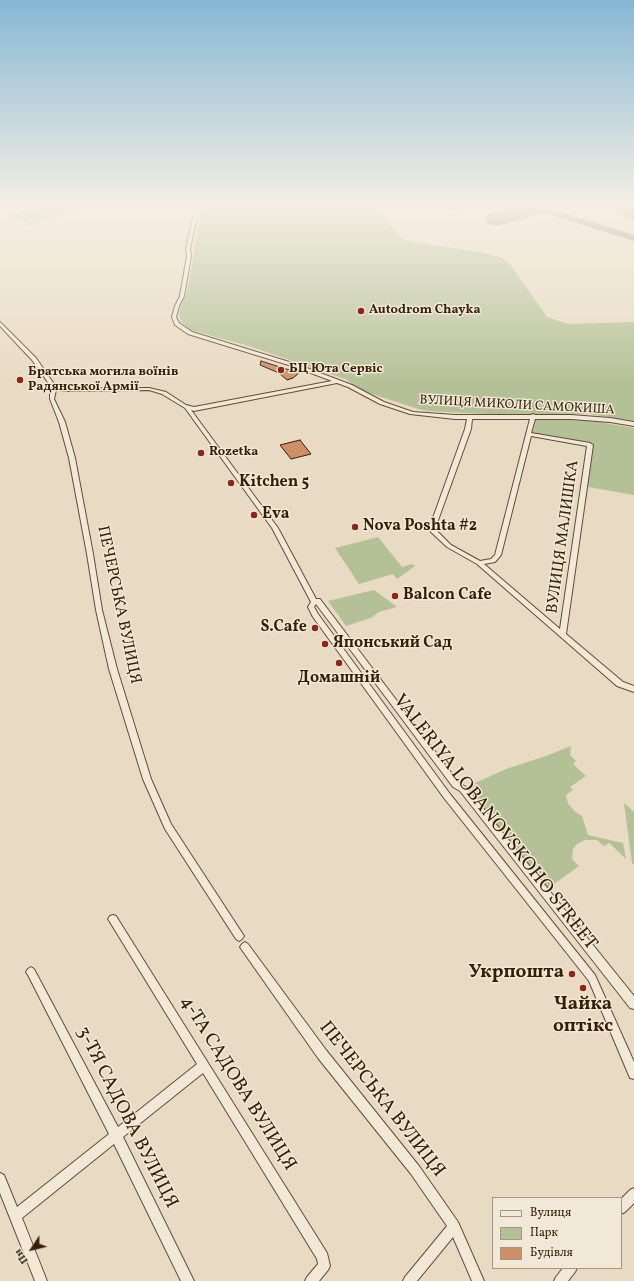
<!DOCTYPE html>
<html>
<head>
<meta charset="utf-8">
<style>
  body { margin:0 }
  #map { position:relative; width:634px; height:1281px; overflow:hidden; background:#e9dbc3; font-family:Vollkorn,serif }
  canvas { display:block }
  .legend { position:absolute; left:492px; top:1197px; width:130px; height:72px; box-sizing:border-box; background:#f1e8d8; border:1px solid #a69782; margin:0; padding:5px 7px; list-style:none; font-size:12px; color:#351e01 }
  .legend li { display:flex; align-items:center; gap:8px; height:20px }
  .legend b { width:20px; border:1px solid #a69782 }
  .north { position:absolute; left:12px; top:1229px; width:40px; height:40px; -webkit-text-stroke:3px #f1e8d8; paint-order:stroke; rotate:235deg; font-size:11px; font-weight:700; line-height:16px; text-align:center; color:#351e01 }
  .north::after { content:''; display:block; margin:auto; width:14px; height:18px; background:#351e01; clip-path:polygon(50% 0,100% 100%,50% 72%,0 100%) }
</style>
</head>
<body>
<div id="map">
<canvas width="634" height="1281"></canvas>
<ul class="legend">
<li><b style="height:5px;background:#f1e8d8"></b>Вулиця</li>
<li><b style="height:11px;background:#b4c196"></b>Парк</li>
<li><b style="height:11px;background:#cd8f67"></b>Будівля</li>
</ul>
<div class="north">Пн</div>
</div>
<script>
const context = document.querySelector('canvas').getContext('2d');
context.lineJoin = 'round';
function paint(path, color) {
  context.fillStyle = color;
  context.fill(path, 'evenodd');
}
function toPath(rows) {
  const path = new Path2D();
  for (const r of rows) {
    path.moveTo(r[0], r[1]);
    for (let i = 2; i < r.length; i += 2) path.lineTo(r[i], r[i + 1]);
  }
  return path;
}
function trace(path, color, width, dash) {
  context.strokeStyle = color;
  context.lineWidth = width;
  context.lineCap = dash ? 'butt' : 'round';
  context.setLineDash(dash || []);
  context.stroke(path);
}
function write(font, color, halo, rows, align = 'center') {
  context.font = font + ' Vollkorn,serif';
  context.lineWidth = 3;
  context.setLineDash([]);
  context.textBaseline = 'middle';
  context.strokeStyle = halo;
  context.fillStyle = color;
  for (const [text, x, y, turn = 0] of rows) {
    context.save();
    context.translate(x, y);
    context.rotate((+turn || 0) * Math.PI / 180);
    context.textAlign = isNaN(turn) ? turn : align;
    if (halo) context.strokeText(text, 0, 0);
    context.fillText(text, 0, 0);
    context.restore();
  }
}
paint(toPath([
  [42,206,63,206,76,211,31,225,9,216],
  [202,206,373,206,400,236,406,240,419,243,480,252,502,258,509,263,547,317,568,324,634,322,634,421,589,414,484,414,427,411,415,408,366,392,345,379,252,347,190,330,182,323,179,315,180,308,187,292],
  [535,420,571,420,599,422,634,428,634,495,588,487,592,444,534,434,531,432,533,422],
  [378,537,402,567,412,564,415,566,397,579,393,574,359,584,335,548],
  [374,590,397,607,379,612,371,618,346,626,328,601],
  [571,746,570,755,576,761,573,764,586,776,570,787,573,790,566,795,568,803,574,811,582,816,588,835,623,843,626,859,609,843,604,846,597,840,585,840,577,844,573,849,572,859,579,866,547,889,466,787,506,769,546,756],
  [624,803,634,812,634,865,632,863]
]), '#b4c196');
paint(toPath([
  [450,206,460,206,460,207,455,210,452,209,450,206],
  [527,206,541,206,634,235,634,241,528,208,527,206]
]), '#8f7c62');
paint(toPath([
  [518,206,555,206,552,211,497,226,489,224,485,219,489,214,518,206],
  [613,206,634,206,634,219,626,217,616,211,613,206]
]), '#8f7c62');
const building = toPath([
  [261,361,299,373,293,378,287,380,279,373,260,365,261,361],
  [300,440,311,454,291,459,280,445,300,440]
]);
paint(building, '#cd8f67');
trace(building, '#351e01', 1);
const minor = toPath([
  [194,206,198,206,198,213,190,249,191,256,184,296,179,306,176,317,179,323,192,332,299,365,352,385,384,402,413,412,455,415,531,415,533,414,535,415,571,415,610,418,634,422,634,426,610,422,571,419,535,419,531,433,590,443,593,445,566,634,623,682,634,686,634,692,617,686,477,564,447,547,431,532,430,526,465,429,467,419,455,419,410,414,380,404,348,387,337,383,194,411,191,410,278,528,316,599,320,599,459,783,466,787,634,996,634,1009,630,1008,460,791,453,787,316,604,314,607,318,614,450,794,595,975,634,1062,634,1079,630,1078,589,981,444,798,313,617,308,607,311,602,272,528,185,408,162,394,149,390,66,391,56,390,54,399,65,422,75,458,93,554,102,610,117,669,151,779,171,824,242,933,244,936,242,939,239,941,236,939,165,829,143,779,109,669,96,610,87,554,69,458,59,422,50,399,50,394,52,388,32,360,0,326,0,322,36,358,56,387,66,389,149,388,166,392,186,405,194,407,332,381,295,367,188,334,175,325,172,317,175,306,180,296,187,256,186,249,194,213,194,206],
  [472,419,530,419,495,555,491,559,480,561,451,545,437,531,436,526,471,429,472,419],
  [531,436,587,446,560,629,484,564,495,562,501,555,531,436],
  [113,915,116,916,327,1253,330,1266,328,1270,319,1281,305,1281,307,1277,318,1264,317,1259,203,1073,123,1137,194,1281,181,1281,114,1144,22,1218,47,1281,35,1281,0,1193,0,1173,4,1175,17,1207,109,1134,28,975,26,972,28,969,31,967,34,969,118,1127,197,1064,110,922,108,919,110,916,113,915],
  [245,942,248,944,326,1050,419,1166,458,1222,484,1281,472,1281,453,1237,417,1281,403,1281,405,1277,447,1226,411,1174,318,1058,242,950,240,947,242,944,245,942],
  [634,1188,634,1203,625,1212,621,1214,621,1199,630,1190,634,1188],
  [563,1268,577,1268,575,1272,568,1281,554,1281,556,1277,563,1268]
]);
trace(minor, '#624d32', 2);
paint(minor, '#f1e8d8');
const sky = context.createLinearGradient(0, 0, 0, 386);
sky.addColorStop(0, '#87b7d4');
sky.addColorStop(0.53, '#f5efe4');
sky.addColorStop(1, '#f5efe400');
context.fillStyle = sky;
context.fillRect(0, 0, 634, 386);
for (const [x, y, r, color] of [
  [361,311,4,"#8f2418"],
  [281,370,4,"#8f2418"],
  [20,380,4,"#8f2418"],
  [201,453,4,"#8f2418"],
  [231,483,4,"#8f2418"],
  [254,515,4,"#8f2418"],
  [355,527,4,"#8f2418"],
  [395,596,4,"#8f2418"],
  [315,628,4,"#8f2418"],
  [325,644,4,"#8f2418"],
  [339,663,4,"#8f2418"],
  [572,974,4,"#8f2418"],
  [583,988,4,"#8f2418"]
]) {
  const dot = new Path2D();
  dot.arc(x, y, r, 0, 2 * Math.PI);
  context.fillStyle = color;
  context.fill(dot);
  trace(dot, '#f1e8d8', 1.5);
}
write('bold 13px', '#351e01', '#f1e8d8', [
  ["Autodrom Chayka",369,311],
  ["БЦ Юта Сервіс",289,370],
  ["Братська могила воїнів",28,373],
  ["Радянської Армії",28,388],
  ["Rozetka",209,453]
], 'left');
write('13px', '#351e01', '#f1e8d8', [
  ["ВУЛИЦЯ МИКОЛИ САМОКИША",517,406,3]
]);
write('bold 16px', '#351e01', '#f1e8d8', [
  ["Kitchen 5",239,483],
  ["Eva",262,515],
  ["Nova Poshta #2",363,527],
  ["Balcon Cafe",403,596],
  ["S.Cafe",307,628,"right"],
  ["Японський Сад",333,644],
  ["Домашній",339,679,"center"]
], 'left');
write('16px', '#351e01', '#f1e8d8', [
  ["ВУЛИЦЯ МАЛИШКА",564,537,-82],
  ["ПЕЧЕРСЬКА ВУЛИЦЯ",118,605,78]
]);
write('19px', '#351e01', '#f1e8d8', [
  ["VALERIYA LOBANOVSKOHO STREET",494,823,52],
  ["4-ТА САДОВА ВУЛИЦЯ",237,1084,58],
  ["ПЕЧЕРСЬКА ВУЛИЦЯ",381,1100,52],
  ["3-ТЯ САДОВА ВУЛИЦЯ",126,1118,63]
]);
write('bold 19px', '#351e01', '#f1e8d8', [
  ["Укрпошта",564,974],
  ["Чайка",583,1006,"center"],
  ["оптікс",583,1028,"center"]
], 'right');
</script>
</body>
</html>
